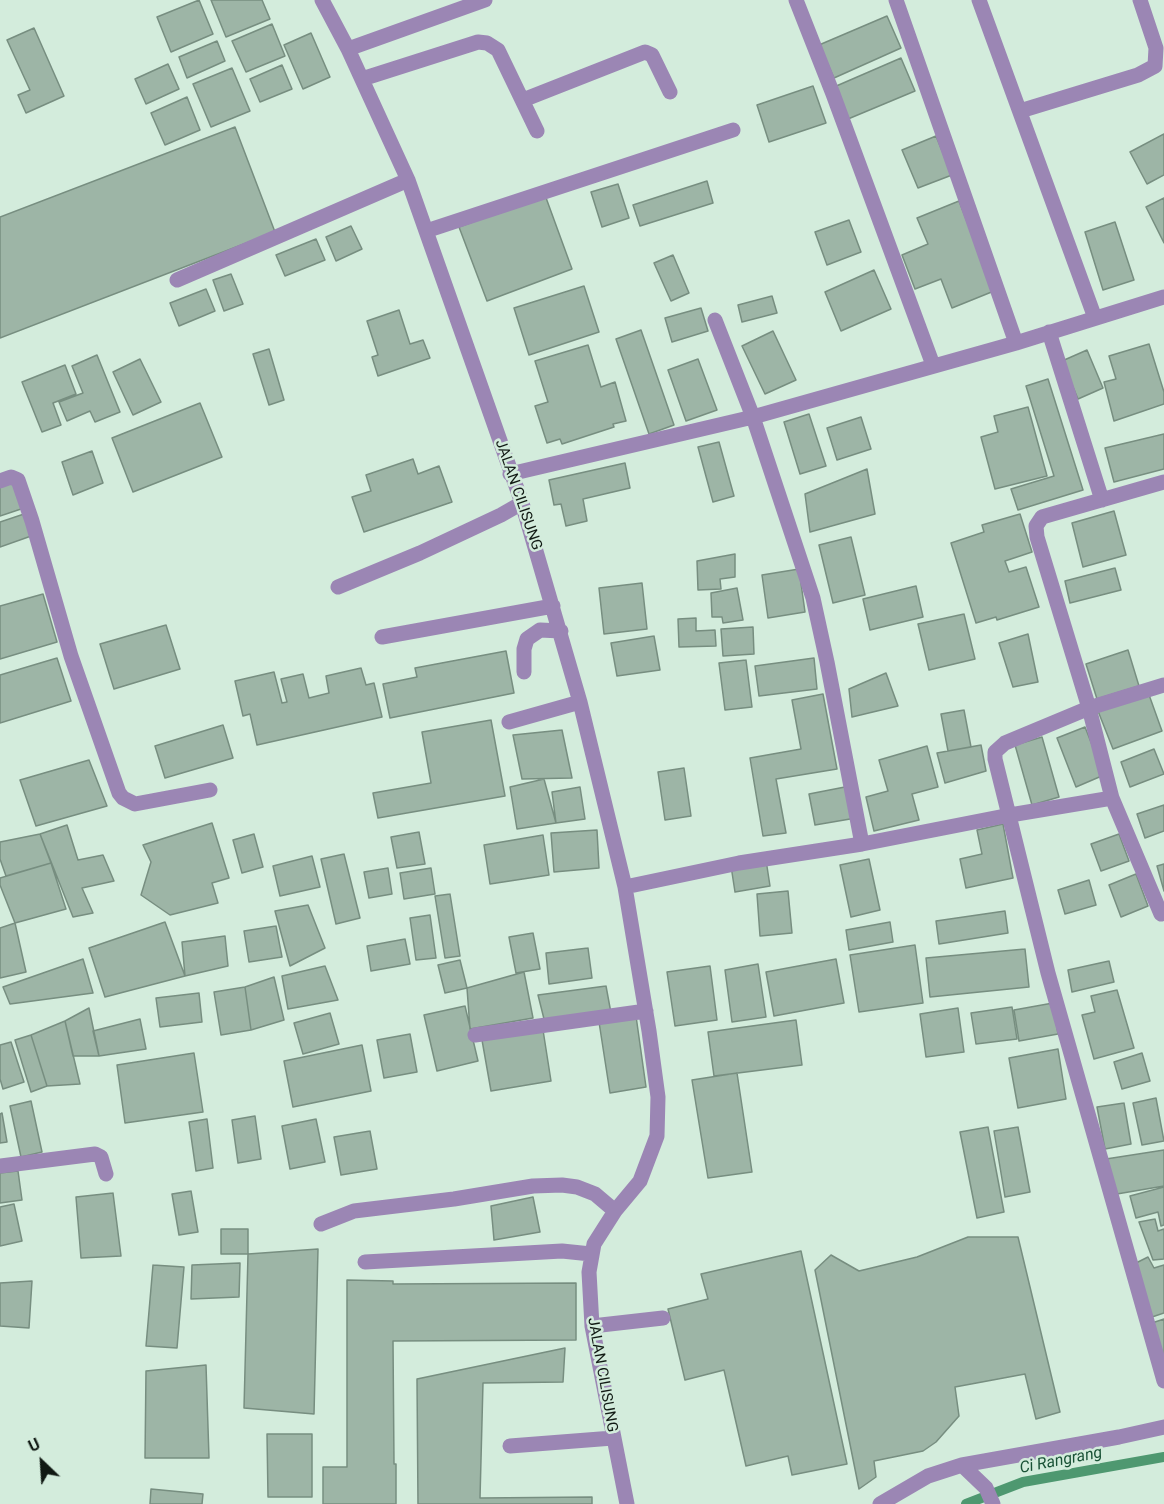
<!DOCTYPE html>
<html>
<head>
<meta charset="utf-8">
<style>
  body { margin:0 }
  #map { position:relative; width:1164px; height:1504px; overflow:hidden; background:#d3ecdc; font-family:Roboto,sans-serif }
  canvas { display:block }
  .north { position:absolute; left:12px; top:1432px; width:60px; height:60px; -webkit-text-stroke:4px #d3ecdc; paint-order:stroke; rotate:335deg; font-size:16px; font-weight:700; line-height:24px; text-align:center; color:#111a14 }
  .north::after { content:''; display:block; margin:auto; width:21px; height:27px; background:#111a14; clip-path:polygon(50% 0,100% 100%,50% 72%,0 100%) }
</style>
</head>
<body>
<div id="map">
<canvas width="1164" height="1504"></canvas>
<div class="north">U</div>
</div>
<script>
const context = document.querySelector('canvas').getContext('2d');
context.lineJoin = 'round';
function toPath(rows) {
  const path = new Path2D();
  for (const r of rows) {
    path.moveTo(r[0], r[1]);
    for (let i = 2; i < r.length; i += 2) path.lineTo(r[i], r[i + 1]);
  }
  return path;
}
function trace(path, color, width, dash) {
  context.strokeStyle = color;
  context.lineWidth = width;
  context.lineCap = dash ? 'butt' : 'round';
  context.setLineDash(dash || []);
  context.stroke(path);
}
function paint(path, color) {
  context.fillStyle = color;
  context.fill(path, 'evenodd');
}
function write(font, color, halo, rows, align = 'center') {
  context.font = font + ' Roboto,sans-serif';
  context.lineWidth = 5;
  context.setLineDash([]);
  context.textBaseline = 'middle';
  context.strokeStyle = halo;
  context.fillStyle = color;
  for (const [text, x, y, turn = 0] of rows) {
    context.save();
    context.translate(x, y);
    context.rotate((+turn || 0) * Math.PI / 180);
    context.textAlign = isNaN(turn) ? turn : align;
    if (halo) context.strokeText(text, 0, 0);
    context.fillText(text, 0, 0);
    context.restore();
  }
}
trace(toPath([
  [966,1504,1023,1482,1164,1457]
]), '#4e9870', 10);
const building = toPath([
  [199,0,213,34,171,52,157,17,199,0],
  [211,0,262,0,270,19,226,37,211,0],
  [887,16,901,48,834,78,819,45,887,16],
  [272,24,285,56,246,72,232,41,272,24],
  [34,28,64,96,26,113,18,95,30,90,7,40,34,28],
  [311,33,330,77,303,89,284,45,311,33],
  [217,41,225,61,187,78,179,57,217,41],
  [901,58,915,91,848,119,834,87,901,58],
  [168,64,179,89,146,104,135,79,168,64],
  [282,65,292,89,260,102,250,79,282,65],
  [232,68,250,111,211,127,193,84,232,68],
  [813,86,826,123,769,142,757,105,813,86],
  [187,97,200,130,165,145,151,113,187,97],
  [235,127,275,232,0,338,0,217,235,127],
  [1164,134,1164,175,1147,184,1130,152,1164,134],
  [936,136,952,175,918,188,902,150,936,136],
  [707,181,713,203,640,226,633,205,707,181],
  [618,184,629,218,602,227,591,192,618,184],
  [545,195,572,269,487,301,459,227,545,195],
  [1164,198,1164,243,1146,207,1164,198],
  [959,201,994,291,952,308,941,279,915,289,902,255,928,244,917,218,959,201],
  [849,220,861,252,827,265,815,232,849,220],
  [1115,222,1134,280,1103,290,1085,232,1115,222],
  [351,226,362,249,336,261,326,237,351,226],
  [316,239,325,260,285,276,276,255,316,239],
  [673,255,689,293,671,301,654,263,673,255],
  [874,270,891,309,841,331,825,292,874,270],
  [231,274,243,304,224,311,213,280,231,274],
  [584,286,599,332,529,355,514,308,584,286],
  [206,289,215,311,179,326,170,303,206,289],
  [772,296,777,313,742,322,738,305,772,296],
  [701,308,708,331,672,342,665,318,701,308],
  [399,310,410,344,423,340,430,358,378,376,372,357,378,355,367,321,399,310],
  [641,330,674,425,649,434,616,339,641,330],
  [773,331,796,380,765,394,742,346,773,331],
  [1149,344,1164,392,1164,404,1114,421,1104,382,1116,379,1109,356,1149,344],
  [588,345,601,387,615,382,626,421,613,424,614,427,562,444,560,439,547,443,535,406,548,402,535,361,588,345],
  [269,349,284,400,269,405,253,354,269,349],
  [1087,350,1103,388,1078,399,1062,361,1087,350],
  [97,355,120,412,95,422,90,411,67,421,59,402,83,393,72,366,97,355],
  [140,359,161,402,133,415,113,372,140,359],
  [698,359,717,410,686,421,668,370,698,359],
  [65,365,76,394,53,403,61,425,42,432,22,382,65,365],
  [1048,379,1083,490,1018,510,1011,489,1054,476,1026,386,1048,379],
  [200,403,222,457,133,492,112,438,200,403],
  [1028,407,1047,476,995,489,981,437,998,432,994,416,1028,407],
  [809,414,826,466,800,474,784,422,809,414],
  [861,417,871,449,837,460,827,428,861,417],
  [1164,434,1164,469,1114,482,1105,448,1164,434],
  [719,442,734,496,713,502,698,447,719,442],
  [92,451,103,483,73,495,62,462,92,451],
  [413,459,418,474,439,466,452,502,364,532,352,497,371,491,366,475,413,459],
  [625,463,630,488,583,499,587,521,566,526,561,504,554,505,549,480,625,463],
  [867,469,875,514,810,532,805,494,867,469],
  [15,481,24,508,0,516,0,486,15,481],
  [1114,511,1126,555,1083,567,1072,523,1114,511],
  [27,513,34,535,0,547,0,522,27,513],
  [1020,514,1032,552,1005,561,1009,572,1026,567,1039,607,997,620,996,617,976,623,951,543,984,532,982,525,1020,514],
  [851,537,865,595,833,603,819,545,851,537],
  [735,554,735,577,720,579,721,589,698,590,697,561,735,554],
  [1115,568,1121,590,1070,603,1065,581,1115,568],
  [799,569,805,612,768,618,762,575,799,569],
  [642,583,647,629,604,634,599,588,642,583],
  [916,586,923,617,870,630,863,599,916,586],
  [737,588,743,620,723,623,722,617,712,617,711,593,737,588],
  [43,594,57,642,0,659,0,606,43,594],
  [964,614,975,659,929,670,918,624,964,614],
  [696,618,696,631,715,630,716,646,679,647,678,619,696,618],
  [166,625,180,669,114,689,100,644,166,625],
  [753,627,754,654,723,656,721,629,753,627],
  [1028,634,1038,682,1013,687,999,643,1028,634],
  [654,636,660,670,617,676,611,643,654,636],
  [1128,650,1139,686,1097,699,1086,664,1128,650],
  [506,651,514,693,390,718,383,684,417,677,415,668,506,651],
  [57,658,71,701,0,723,0,675,57,658],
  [814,658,817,689,759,696,755,666,814,658],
  [746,660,752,707,725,710,719,663,746,660],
  [361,668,366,685,374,683,382,717,257,745,250,714,243,716,235,681,274,672,282,703,287,702,281,679,303,674,309,698,329,693,326,676,361,668],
  [886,673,898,706,852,717,849,689,886,673],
  [1148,692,1162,731,1113,749,1098,711,1148,692],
  [823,694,837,769,776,779,786,833,763,836,750,758,801,749,792,700,823,694],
  [964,710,971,747,948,751,941,714,964,710],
  [491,720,505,796,378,818,373,793,431,783,422,732,491,720],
  [223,725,233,758,165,778,155,746,223,725],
  [1085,727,1104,775,1076,787,1057,738,1085,727],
  [562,730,572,778,522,779,513,735,562,730],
  [1042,737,1059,797,1032,805,1015,745,1042,737],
  [981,745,986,771,945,783,937,753,981,745],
  [927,746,938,787,912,794,919,820,874,831,866,797,888,791,879,760,927,746],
  [1154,749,1164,774,1130,787,1121,762,1154,749],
  [89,760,107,806,36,826,20,780,89,760],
  [684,768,691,816,665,820,658,772,684,768],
  [544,779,556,823,517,829,510,787,544,779],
  [850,786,856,818,815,825,809,794,850,786],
  [580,787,585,819,556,823,552,792,580,787],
  [1164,805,1164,831,1145,838,1137,814,1164,805],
  [212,823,229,878,212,883,218,903,170,915,141,895,151,862,143,845,212,823],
  [1003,824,1013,878,966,888,960,859,982,854,977,830,1003,824],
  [67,825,78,860,103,855,114,881,82,888,93,913,73,917,40,834,67,825],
  [597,830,599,868,554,872,551,833,597,830],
  [419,832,425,864,397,868,391,837,419,832],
  [40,834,51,863,6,876,0,859,0,842,40,834],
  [254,834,263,867,242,873,233,840,254,834],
  [1119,834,1129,861,1101,871,1091,844,1119,834],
  [543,835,549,875,490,884,484,845,543,835],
  [344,854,360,918,336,924,321,859,344,854],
  [312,856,320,887,280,896,273,866,312,856],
  [869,859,880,910,851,917,840,865,869,859],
  [766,860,770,886,735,892,731,866,766,860],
  [51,863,66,909,15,923,0,885,0,878,51,863],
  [1164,864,1164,891,1157,866,1164,864],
  [388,868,392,894,369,898,364,872,388,868],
  [431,868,435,894,404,899,400,873,431,868],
  [1136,874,1148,906,1121,917,1109,885,1136,874],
  [1089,880,1096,905,1065,914,1058,890,1089,880],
  [788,891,792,933,760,936,757,894,788,891],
  [450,894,460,956,445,958,435,896,450,894],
  [308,905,325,948,290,966,275,911,308,905],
  [1005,911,1008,933,939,944,936,921,1005,911],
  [430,915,436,958,416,960,410,918,430,915],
  [165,922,185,976,105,997,89,948,165,922],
  [890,922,893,942,849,950,846,930,890,922],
  [15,923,26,972,0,978,0,928,15,923],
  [276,926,282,957,249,962,244,931,276,926],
  [533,933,540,969,516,973,509,937,533,933],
  [225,936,228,966,185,976,182,942,225,936],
  [405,939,410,964,371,971,367,946,405,939],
  [915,945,923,1003,859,1012,850,955,915,945],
  [588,948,592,978,549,984,546,953,588,948],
  [1025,949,1029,987,930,997,926,958,1025,949],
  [83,959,93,993,10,1004,3,987,83,959],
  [836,959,844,1003,774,1016,766,972,836,959],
  [460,960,467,988,445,993,438,965,460,960],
  [1109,961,1114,982,1072,992,1068,970,1109,961],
  [758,964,766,1017,732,1022,725,970,758,964],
  [325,966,338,1000,288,1009,282,976,325,966],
  [710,966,717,1020,675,1026,667,972,710,966],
  [524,972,533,1018,470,1029,467,988,524,972],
  [274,977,284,1020,251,1030,245,987,274,977],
  [606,986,611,1013,545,1023,538,995,606,986],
  [245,987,251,1030,221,1035,214,992,245,987],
  [1117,990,1134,1048,1094,1059,1082,1015,1095,1012,1091,996,1117,990],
  [199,993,202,1022,160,1027,156,998,199,993],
  [1053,1003,1058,1034,1019,1041,1014,1010,1053,1003],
  [465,1006,478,1061,437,1071,424,1015,465,1006],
  [1012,1007,1017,1039,976,1044,971,1013,1012,1007],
  [89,1008,99,1056,73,1056,65,1021,89,1008],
  [958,1008,964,1052,926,1057,920,1014,958,1008],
  [330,1013,339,1044,303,1054,294,1023,330,1013],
  [636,1016,646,1087,610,1093,599,1022,636,1016],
  [140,1019,146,1049,99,1056,93,1031,140,1019],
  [796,1020,802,1065,714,1076,708,1032,796,1020],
  [65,1021,80,1084,47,1086,31,1035,65,1021],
  [543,1030,551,1081,491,1091,482,1040,543,1030],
  [410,1034,417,1072,384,1078,377,1040,410,1034],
  [31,1035,47,1086,31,1092,15,1040,31,1035],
  [11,1042,24,1082,3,1089,0,1079,0,1045,11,1042],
  [362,1045,371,1091,293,1107,284,1061,362,1045],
  [1058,1049,1066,1099,1018,1108,1009,1058,1058,1049],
  [194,1053,203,1112,125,1123,117,1065,194,1053],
  [1142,1053,1150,1081,1122,1089,1114,1062,1142,1053],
  [737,1073,752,1172,708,1178,692,1080,737,1073],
  [1156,1098,1164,1141,1142,1145,1133,1103,1156,1098],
  [31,1101,42,1152,21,1157,10,1106,31,1101],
  [1124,1103,1131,1144,1105,1149,1097,1107,1124,1103],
  [2,1113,7,1142,0,1143,0,1114,2,1113],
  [255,1116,261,1159,238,1163,232,1120,255,1116],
  [207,1119,213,1168,196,1171,189,1122,207,1119],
  [316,1119,325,1162,290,1169,282,1126,316,1119],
  [988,1127,1004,1212,977,1218,960,1132,988,1127],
  [1018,1127,1030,1192,1005,1197,994,1131,1018,1127],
  [370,1131,377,1169,341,1175,334,1137,370,1131],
  [1164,1150,1164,1186,1111,1195,1106,1159,1164,1150],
  [18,1171,22,1200,0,1203,0,1173,18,1171],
  [1164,1187,1164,1225,1161,1226,1158,1212,1136,1218,1130,1196,1164,1187],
  [191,1191,198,1232,179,1235,172,1194,191,1191],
  [113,1193,121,1256,81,1258,76,1197,113,1193],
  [533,1197,540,1232,494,1240,491,1206,533,1197],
  [14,1204,22,1241,0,1246,0,1207,14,1204],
  [1155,1219,1158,1231,1164,1229,1164,1259,1153,1260,1139,1222,1155,1219],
  [221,1229,248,1229,248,1254,221,1254,221,1229],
  [968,1237,1018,1237,1060,1412,1036,1419,1025,1374,955,1387,959,1416,936,1442,923,1451,874,1461,876,1477,859,1489,815,1270,831,1255,859,1271,917,1257,968,1237],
  [318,1249,314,1414,244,1408,248,1254,318,1249],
  [801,1251,847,1464,792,1475,788,1456,746,1466,724,1370,685,1380,668,1309,708,1299,701,1274,801,1251],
  [1148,1257,1154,1268,1164,1265,1164,1313,1152,1317,1134,1264,1148,1257],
  [240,1263,239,1297,191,1299,192,1265,240,1263],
  [153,1265,184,1267,177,1348,146,1346,153,1265],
  [347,1280,393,1281,393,1284,576,1283,576,1340,393,1341,394,1464,396,1464,396,1504,323,1504,323,1467,347,1467,347,1280],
  [32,1281,29,1328,0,1326,0,1283,32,1281],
  [1164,1319,1164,1361,1152,1323,1164,1319],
  [565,1348,563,1382,483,1383,480,1498,592,1497,592,1504,418,1504,417,1379,565,1348],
  [206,1365,209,1458,145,1458,146,1371,206,1365],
  [267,1434,312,1434,312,1497,268,1497,267,1434],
  [151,1489,203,1494,202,1504,150,1504,151,1489]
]);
paint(building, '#9db5a6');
trace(building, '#778e80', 1.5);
trace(toPath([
  [322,0,348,49,408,180,522,503,580,702,625,887,649,1031,658,1097,657,1136,640,1181,615,1211,594,1244,589,1272,592,1326,627,1504],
  [796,0,833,94,933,365],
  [896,0,1016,343],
  [979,0,1095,318],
  [348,49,485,0],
  [362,79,478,42,487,43,498,50,537,131],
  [523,100,645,52,652,55,670,92],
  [1020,111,1138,75,1155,66,1156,48,1140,0],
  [426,231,733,130],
  [177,280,408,180],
  [715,320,753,417,813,598,827,662,862,844],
  [1049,332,1102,500],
  [510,474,753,417,1016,343,1164,297],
  [0,481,11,477,18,480,32,521,71,656,119,793,123,798,135,804,210,790],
  [338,587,420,553,501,515,522,503],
  [382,637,553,606],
  [524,672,524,649,527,639,540,630,561,631],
  [1164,685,1089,708,1005,743,995,752,995,759,1048,973,1164,1381],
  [509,722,580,702],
  [625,887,739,863,862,844,1010,815,1112,798],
  [1161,914,1112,798,1089,708,1037,537,1036,526,1042,517,1164,482],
  [475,1035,646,1011],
  [0,1166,95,1154,101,1157,106,1174],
  [321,1224,354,1211,454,1199,533,1186,562,1185,577,1187,595,1194,615,1211],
  [365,1262,562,1251,591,1254],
  [592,1326,663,1318],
  [510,1446,613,1438],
  [962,1465,986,1488,993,1504],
  [880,1504,928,1476,962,1465,1119,1437,1164,1427]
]), '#9b86b4', 15);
write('15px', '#111a14', '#d3ecdc', [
  ["JALAN CILISUNG",518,495,71],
  ["JALAN CILISUNG",602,1375,80]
]);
write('italic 16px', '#195236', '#d3ecdc', [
  ["Ci Rangrang",1061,1461,-11]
]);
</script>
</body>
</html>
